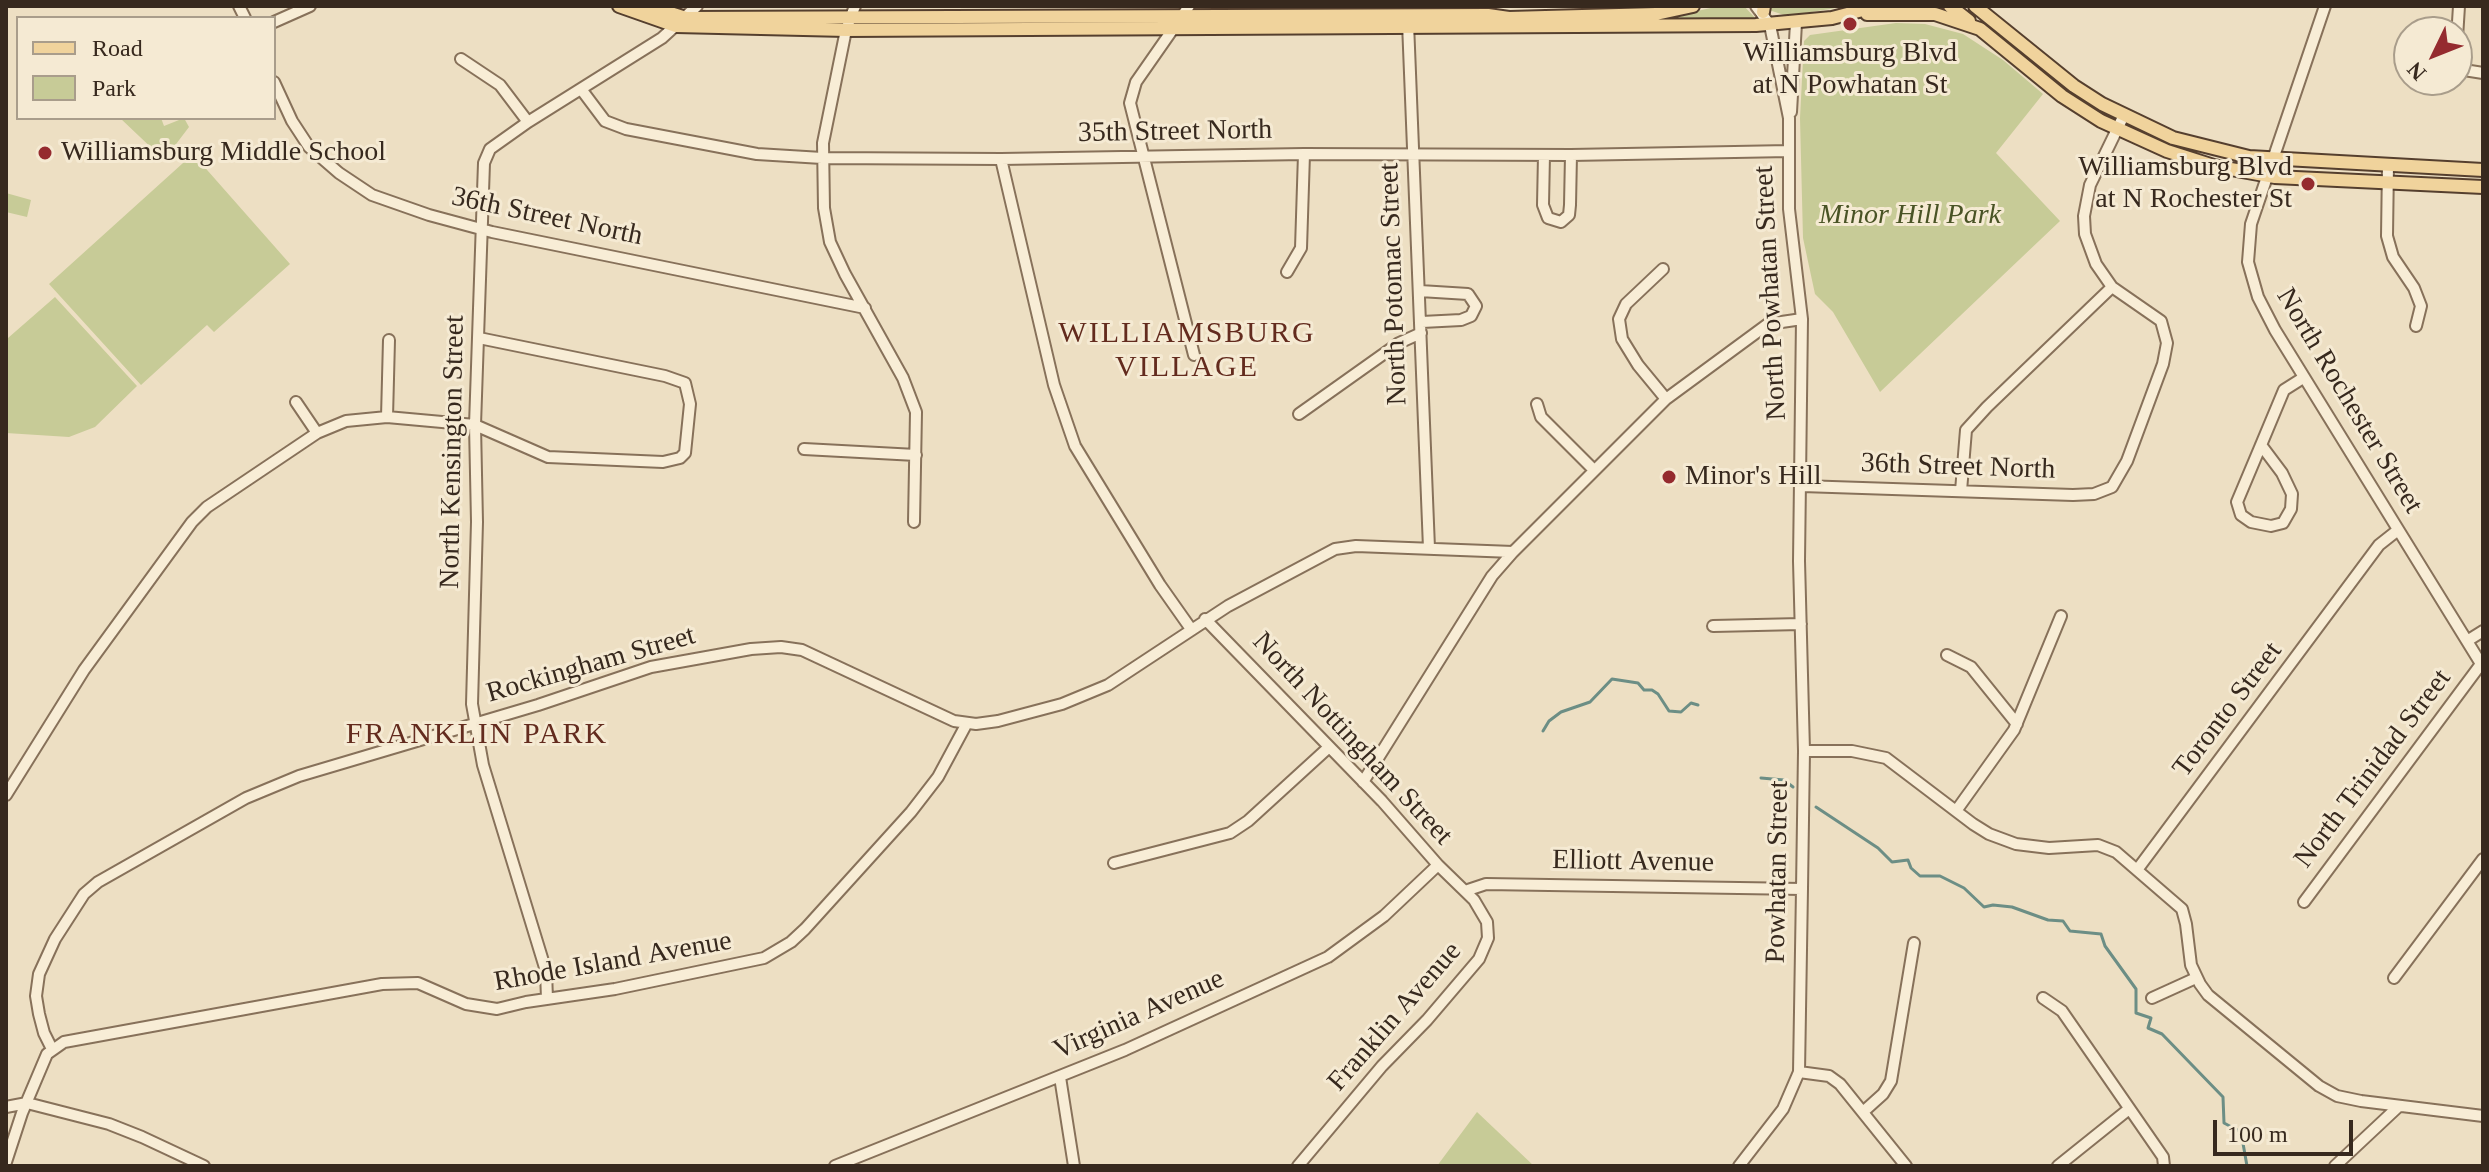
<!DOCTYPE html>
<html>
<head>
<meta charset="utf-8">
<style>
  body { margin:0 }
  #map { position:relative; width:2489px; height:1172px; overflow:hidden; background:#eddfc3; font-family:Georgia,serif }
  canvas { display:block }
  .frame { position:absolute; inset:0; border:8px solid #37291e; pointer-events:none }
  .legend { position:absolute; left:16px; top:16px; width:260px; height:104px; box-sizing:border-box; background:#f5ead3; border:2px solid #a99d8b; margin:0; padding:10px 14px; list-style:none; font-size:24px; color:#37291e }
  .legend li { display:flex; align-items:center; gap:16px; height:40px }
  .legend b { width:40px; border:2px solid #a99d8b }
  .north { position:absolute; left:2393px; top:16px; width:80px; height:80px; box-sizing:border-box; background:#f5ead3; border:2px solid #a99d8b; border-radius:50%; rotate:227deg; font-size:22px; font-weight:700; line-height:32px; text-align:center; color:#37291e }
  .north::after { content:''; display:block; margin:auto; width:28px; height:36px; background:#952b2f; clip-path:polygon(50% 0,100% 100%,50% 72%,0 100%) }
  .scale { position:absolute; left:2213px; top:1120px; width:140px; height:36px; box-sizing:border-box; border:4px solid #37291e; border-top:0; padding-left:10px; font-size:24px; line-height:28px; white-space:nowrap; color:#37291e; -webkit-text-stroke:6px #f5ead3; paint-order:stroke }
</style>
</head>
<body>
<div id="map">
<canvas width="2489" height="1172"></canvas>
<div class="frame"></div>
<ul class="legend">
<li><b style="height:10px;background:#f0d39c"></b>Road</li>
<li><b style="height:22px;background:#c7cb97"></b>Park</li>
</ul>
<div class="north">N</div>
<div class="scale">100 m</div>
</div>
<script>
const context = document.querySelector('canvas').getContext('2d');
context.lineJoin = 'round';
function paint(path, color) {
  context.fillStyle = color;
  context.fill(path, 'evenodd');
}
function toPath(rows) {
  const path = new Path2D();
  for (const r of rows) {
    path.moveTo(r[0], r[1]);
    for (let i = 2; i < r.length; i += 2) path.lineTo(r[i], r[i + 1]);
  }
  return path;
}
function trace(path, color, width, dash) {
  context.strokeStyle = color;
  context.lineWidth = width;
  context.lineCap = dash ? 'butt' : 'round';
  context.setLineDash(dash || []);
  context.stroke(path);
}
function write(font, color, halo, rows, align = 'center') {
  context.font = font + ' Georgia,serif';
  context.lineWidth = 6;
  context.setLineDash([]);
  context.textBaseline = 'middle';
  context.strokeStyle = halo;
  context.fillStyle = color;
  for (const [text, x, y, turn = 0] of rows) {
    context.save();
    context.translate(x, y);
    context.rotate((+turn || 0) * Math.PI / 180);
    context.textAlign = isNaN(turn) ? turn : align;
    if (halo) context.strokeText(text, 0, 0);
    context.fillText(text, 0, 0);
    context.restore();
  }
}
paint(toPath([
  [1720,6,1744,6,1757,20,1626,21,1674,16],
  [1767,6,1848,6,1787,16,1769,10],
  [1896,23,1925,24,1963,34,2003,60,2043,94,1996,153,2060,221,1880,392,1833,312,1815,294,1803,238,1800,118,1804,41,1810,35],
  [120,118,161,118,164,126,184,118,189,127,170,152,166,156,159,155],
  [193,154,290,264,214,332,207,325,141,385,49,284],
  [6,193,31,200,27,217,6,212],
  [55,297,137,386,95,427,69,437,6,433,8,338],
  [1477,1112,1534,1166,1437,1166]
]), '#c7cb97');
trace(toPath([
  [1543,731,1549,721,1561,712,1590,702,1612,679,1638,683,1644,690,1652,690,1658,694,1669,711,1681,712,1691,703,1698,705],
  [1761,778,1784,780,1793,787],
  [1816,807,1878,848,1892,862,1908,860,1911,868,1920,876,1940,876,1964,888,1984,907,1993,905,2012,907,2048,920,2063,921,2070,931,2101,934,2105,946,2136,989,2136,1013,2151,1018,2148,1028,2162,1034,2223,1097,2224,1123,2241,1132,2247,1166]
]), '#6c8e85', 3);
const minor = toPath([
  [239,6,245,18],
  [855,6,846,30,823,143,824,208,830,242,845,274,903,378,916,412,914,522],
  [1189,6,1136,82,1130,103,1194,355],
  [2325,6,2251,224,2248,262,2258,297,2275,330,2483,667],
  [274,22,310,6],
  [1408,23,1429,548],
  [2457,38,2459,6],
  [2457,58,2464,70,2483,73],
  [461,59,500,85,528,122],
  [274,82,292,121,309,147,339,173,372,195,429,215,492,232,865,308],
  [581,89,605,121,626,129,757,154,822,158,1001,159,1304,154,1571,155,1789,151],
  [1791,112,1796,23],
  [1544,155,1543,205,1548,218,1561,222,1569,215,1570,205,1571,155],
  [1001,159,1054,385,1075,446,1160,585,1191,629],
  [2388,165,2387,236,2393,257,2414,288,2421,306,2416,326],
  [1663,269,1626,304,1619,319,1622,339,1638,365,1666,399],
  [1287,272,1301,248,1304,154],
  [1420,291,1468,294,1476,306,1471,316,1461,320,1422,322],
  [296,402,317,433],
  [1537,404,1541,417,1594,470],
  [1299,414,1399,343,1421,333],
  [387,417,389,340],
  [2261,445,2282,473,2292,494,2291,509,2283,523,2271,526,2251,522,2241,515,2237,502,2261,445],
  [2261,445,2284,390,2303,378],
  [804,449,916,455],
  [1802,486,2073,495,2094,494,2112,487,2127,461,2163,364,2167,343,2161,321,2112,287,2096,264,2085,234,2084,216,2090,185,2124,115],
  [1961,491,1966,430,1987,407,2112,287],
  [1205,619,1382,801,1438,865,1474,900,1487,922,1488,938,1479,959,1427,1020,1382,1066,1298,1166],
  [1713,626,1801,624],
  [2467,641,2483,631],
  [1947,655,1971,667,2017,724],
  [1804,751,1852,751,1886,758,1973,824,1989,834,2016,844,2049,848,2098,845,2116,852,2182,909,2186,924,2191,965,2200,984,2208,995,2319,1086,2337,1096,2361,1101,2483,1116],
  [1363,782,1492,576,1513,552,1666,399,1768,324,1802,319],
  [6,795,84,670,192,522,207,507,317,433,346,421,387,417,475,425,548,457,663,462,680,458,685,453,690,404,685,383,665,376,479,338],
  [1956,811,2014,730,2061,616],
  [1114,863,1230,833,1248,821,1328,748],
  [2137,870,2379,545,2398,530],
  [1465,891,1486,884,1802,889],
  [2304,902,2481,664],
  [2394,978,2483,859],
  [2043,998,2062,1011,2163,1157,2164,1166],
  [2152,998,2196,978],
  [547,999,546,971,483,765,472,704,477,522,475,425,484,163,490,149,528,122,662,38,697,6],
  [52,1049,44,1033,39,1014,36,996,39,974,55,939,84,894,98,882,246,798,299,776,538,705,651,667,751,649,781,647,802,650,954,721,976,724,998,721,1062,704,1108,685,1228,606,1335,549,1356,546,1513,552],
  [1799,1072,1829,1076,1840,1084,1906,1166],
  [1060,1077,1074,1166],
  [6,1107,27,1103,109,1124,142,1137,204,1166],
  [1863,1112,1883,1094,1891,1081,1914,943],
  [6,1162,22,1113,47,1054,64,1042,382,984,418,983,466,1004,497,1009,526,1002,615,989,764,958,791,942,805,929,911,812,938,777,967,723],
  [835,1166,1125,1050,1328,957,1384,916,1438,865],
  [1739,1166,1783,1109,1799,1072,1802,889,1804,751,1799,561,1802,319,1789,209,1789,118,1770,25,1756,6],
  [2058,1166,2129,1109],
  [2335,1166,2399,1106]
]);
const major = toPath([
  [619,6,676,26,846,30,1756,25,1832,18,1878,6],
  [648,6,686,18,1488,15,1509,18,1656,14,1693,6],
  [1950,6,1969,21],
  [1975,6,2074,86,2102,104,2173,138,2249,157,2483,170],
  [1763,12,1764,6],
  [1867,14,1935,14,1980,29,2062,96,2101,121,2167,151,2214,166,2275,177,2483,187]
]);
trace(minor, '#87715a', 14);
trace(major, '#553f2e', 16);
trace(minor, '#f8edd6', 10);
trace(major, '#f0d39c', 12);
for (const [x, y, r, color] of [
  [1850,24,8,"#952b2f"],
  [45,153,8,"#952b2f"],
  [2308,184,8,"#952b2f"],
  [1669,477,8,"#952b2f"]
]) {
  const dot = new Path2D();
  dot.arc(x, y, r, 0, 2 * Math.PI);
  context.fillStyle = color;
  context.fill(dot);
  trace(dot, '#f5ead3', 3);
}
write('28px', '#37291e', '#f5ead3', [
  ["Williamsburg Blvd",1850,54,"center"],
  ["at N Powhatan St",1850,86,"center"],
  ["Williamsburg Middle School",61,153],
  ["Williamsburg Blvd",2292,168,"right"],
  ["at N Rochester St",2292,200,"right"],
  ["Minor's Hill",1685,477]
], 'left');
write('28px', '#37291e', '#f5ead3', [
  ["35th Street North",1175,132,-1],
  ["36th Street North",547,217,12],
  ["North Potomac Street",1394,284,-92],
  ["North Powhatan Street",1771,293,-93],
  ["North Rochester Street",2349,401,59],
  ["North Kensington Street",453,452,-89],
  ["36th Street North",1958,467,2],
  ["Rockingham Street",591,665,-16],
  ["Toronto Street",2228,710,-53],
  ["North Nottingham Street",1352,739,47],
  ["North Trinidad Street",2373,769,-53],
  ["Elliott Avenue",1633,862,1],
  ["Powhatan Street",1778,872,-89],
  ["Rhode Island Avenue",613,962,-10],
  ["Virginia Avenue",1139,1015,-24],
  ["Franklin Avenue",1395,1017,-49]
]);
write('italic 28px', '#495325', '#f5ead3', [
  ["Minor Hill Park",1910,216]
]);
context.letterSpacing = '2px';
write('30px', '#632b1e', '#f5ead3', [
  ["WILLIAMSBURG",1187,334],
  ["VILLAGE",1187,368],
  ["FRANKLIN PARK",477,735]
]);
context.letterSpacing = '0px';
</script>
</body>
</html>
